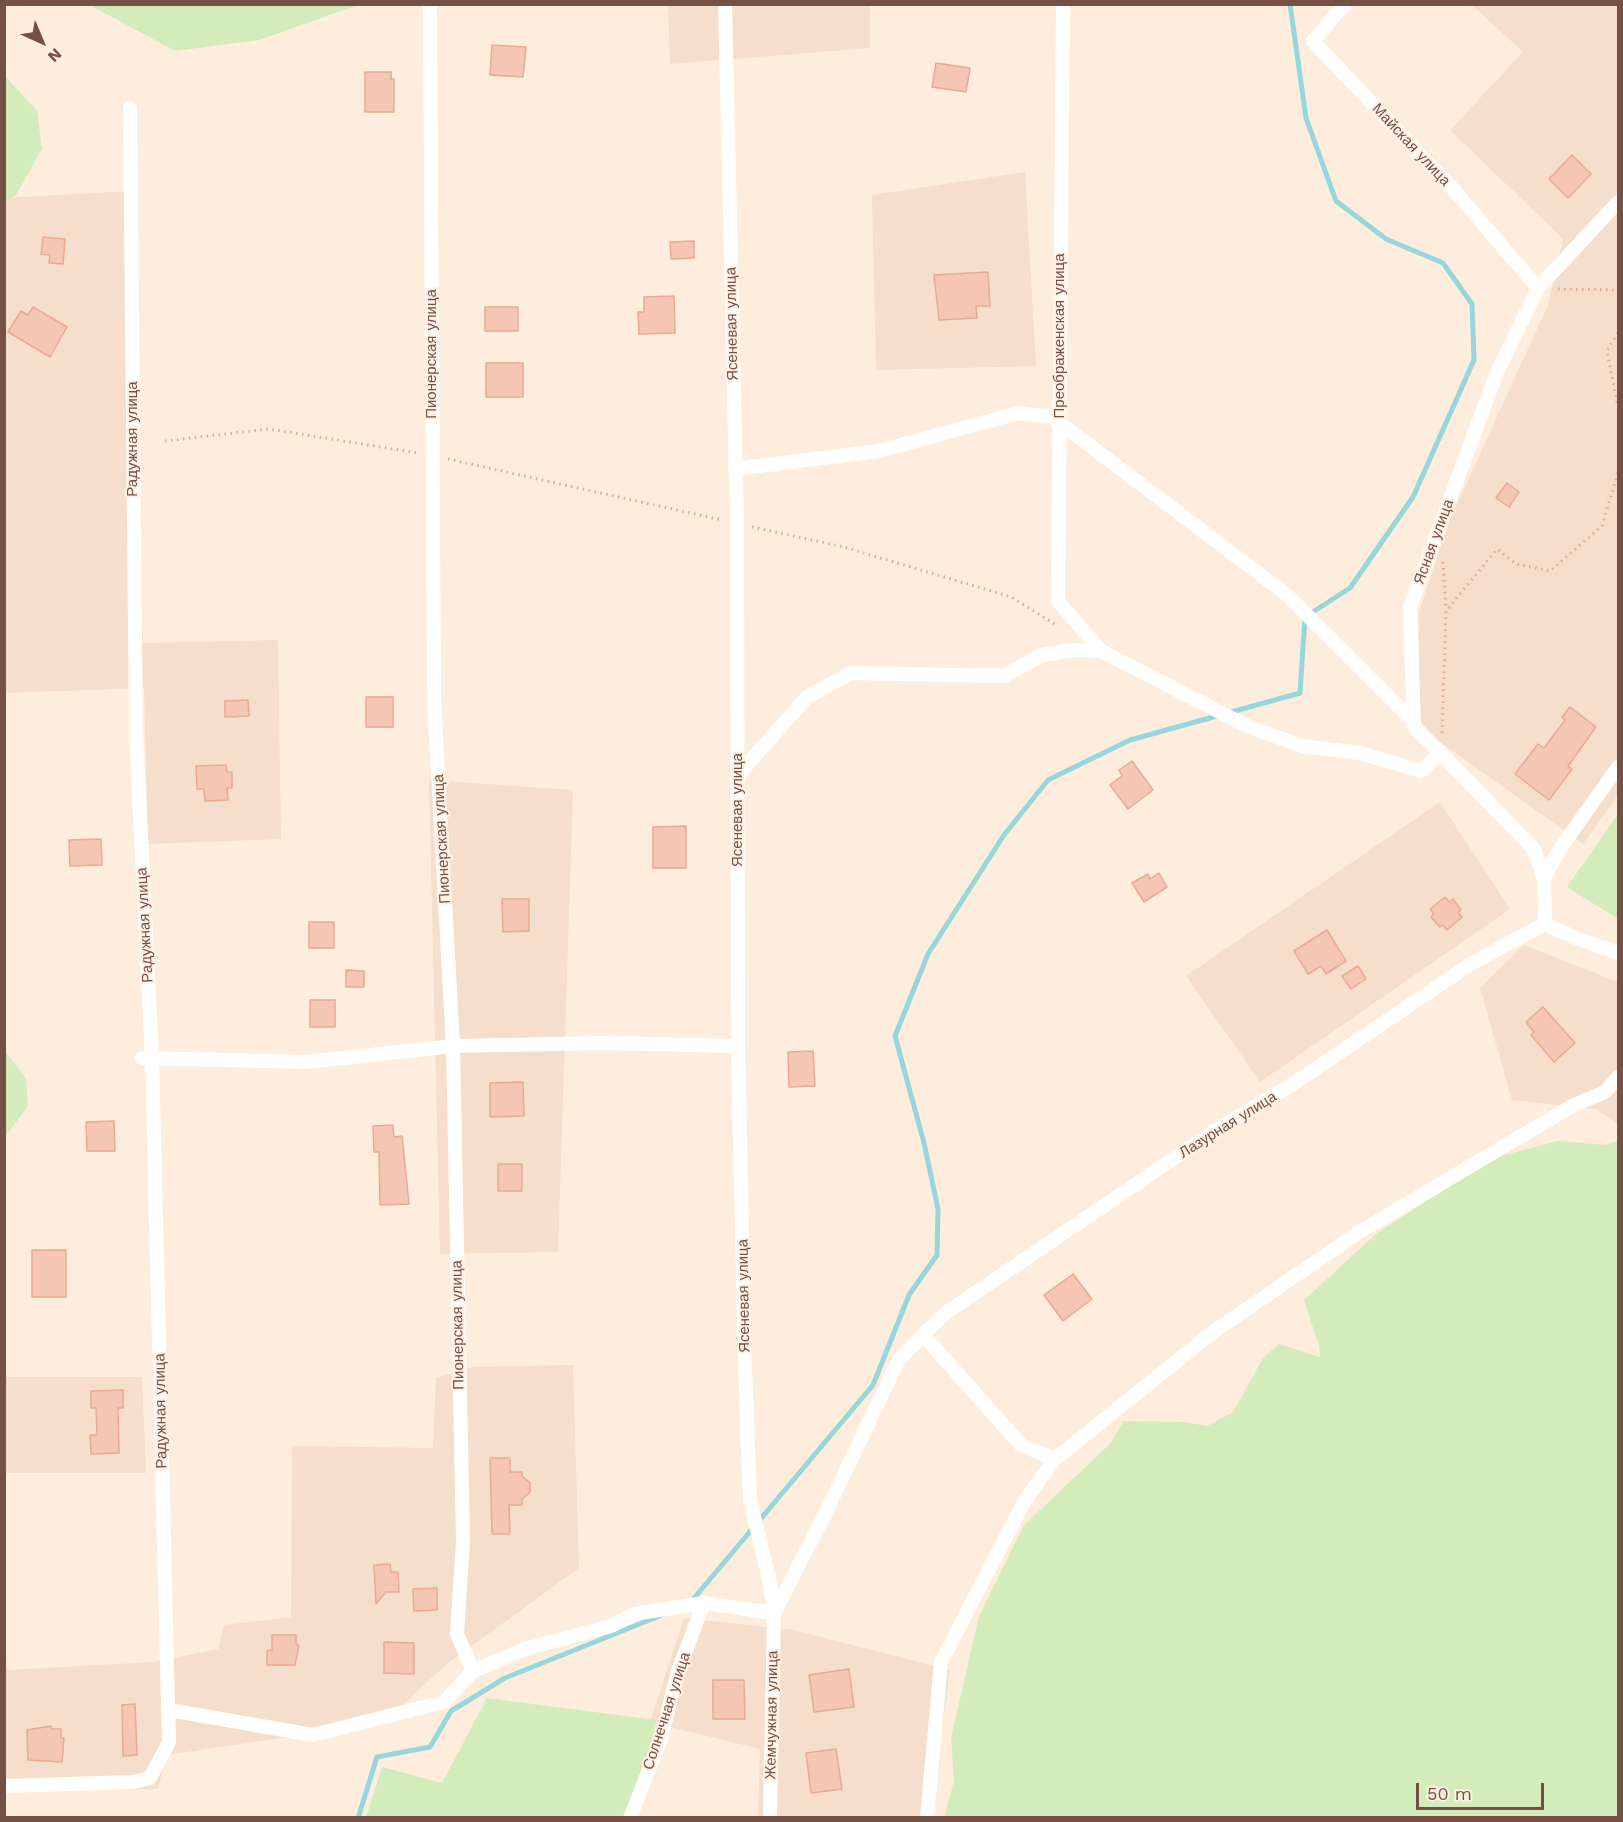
<!DOCTYPE html>
<html>
<head>
<meta charset="utf-8">
<style>
  body { margin:0 }
  #map { position:relative; width:1623px; height:1822px; overflow:hidden; background:#feeddd; font-family:"Work Sans",sans-serif }
  canvas { display:block }
  .frame { position:absolute; inset:0; border:6px solid #745045; pointer-events:none }
  .north { position:absolute; left:12px; top:12px; width:60px; height:60px; -webkit-text-stroke:4px #fff2e5; paint-order:stroke; rotate:136deg; font-size:16px; font-weight:700; line-height:24px; text-align:center; color:#745045 }
  .north::after { content:''; display:block; margin:auto; width:21px; height:27px; background:#745045; clip-path:polygon(50% 0,100% 100%,50% 72%,0 100%) }
  .scale { position:absolute; left:1416px; top:1783px; width:128px; height:27px; box-sizing:border-box; border:3px solid #745045; border-top:0; padding-left:8px; font-size:18px; line-height:21px; white-space:nowrap; color:#745045; -webkit-text-stroke:4px #fff2e5; paint-order:stroke }
</style>
</head>
<body>
<div id="map">
<canvas width="1623" height="1822"></canvas>
<div class="frame"></div>
<div class="north">N</div>
<div class="scale">50 m</div>
</div>
<script>
const context = document.querySelector('canvas').getContext('2d');
context.lineJoin = 'round';
function paint(path, color) {
  context.fillStyle = color;
  context.fill(path, 'evenodd');
}
function toPath(rows) {
  const path = new Path2D();
  for (const r of rows) {
    path.moveTo(r[0], r[1]);
    for (let i = 2; i < r.length; i += 2) path.lineTo(r[i], r[i + 1]);
  }
  return path;
}
function trace(path, color, width, dash) {
  context.strokeStyle = color;
  context.lineWidth = width;
  context.lineCap = dash ? 'butt' : 'round';
  context.setLineDash(dash || []);
  context.stroke(path);
}
function write(font, color, halo, rows, align = 'center') {
  context.font = font + ' "Work Sans",sans-serif';
  context.lineWidth = 4.5;
  context.setLineDash([]);
  context.textBaseline = 'middle';
  context.strokeStyle = halo;
  context.fillStyle = color;
  for (const [text, x, y, turn = 0] of rows) {
    context.save();
    context.translate(x, y);
    context.rotate((+turn || 0) * Math.PI / 180);
    context.textAlign = isNaN(turn) ? turn : align;
    if (halo) context.strokeText(text, 0, 0);
    context.fillText(text, 0, 0);
    context.restore();
  }
}
paint(toPath([
  [668,5,870,5,870,48,670,64],
  [1472,5,1618,5,1618,795,1583,844,1419,727,1419,612,1448,524,1548,305,1563,239,1450,130,1523,52],
  [1025,172,1036,366,876,370,872,195],
  [129,191,143,643,278,640,281,839,148,844,144,688,5,693,5,198],
  [429,780,573,790,558,1252,440,1254],
  [1440,802,1510,909,1260,1082,1186,976],
  [1524,945,1618,982,1618,1124,1596,1109,1512,1100,1480,988],
  [573,1365,579,1568,448,1663,383,1723,166,1755,158,1789,5,1791,4,1628,7,1670,154,1662,218,1649,224,1625,291,1617,292,1446,433,1448,436,1378,472,1367],
  [5,1377,142,1377,146,1473,5,1473],
  [684,1618,794,1630,950,1670,932,1797,931,1817,758,1817,760,1749,650,1722]
]), '#f5decb');
paint(toPath([
  [90,5,358,5,259,40,175,51],
  [5,76,37,111,42,149,16,195,5,202],
  [1618,814,1618,919,1567,887],
  [5,1051,26,1079,28,1106,5,1137],
  [1557,1141,1605,1145,1618,1141,1618,1817,944,1818,954,1781,951,1738,979,1616,1024,1525,1110,1444,1124,1421,1184,1422,1207,1426,1233,1412,1263,1358,1279,1344,1320,1357,1319,1346,1304,1300,1377,1233,1494,1158],
  [487,1698,656,1720,654,1743,624,1817,366,1818,382,1767,442,1783]
]), '#d4ebbb');
trace(toPath([
  [690,1603,873,1385,909,1295,937,1255,938,1209,924,1143,895,1036,928,954,1004,835,1048,780,1130,740,1300,693,1305,617,1350,588,1413,497,1474,360,1472,304,1443,263,1386,239,1336,201,1306,118,1290,4],
  [358,1818,377,1757,430,1747,451,1711,505,1678,662,1615]
]), '#97d6da', 5);
const building = toPath([
  [492,45,526,47,523,77,490,75,492,45],
  [936,63,970,68,966,92,932,87,936,63],
  [365,72,391,72,391,79,394,79,394,112,365,112,365,72],
  [1572,155,1591,174,1568,198,1549,179,1572,155],
  [43,237,65,239,63,264,49,263,50,255,41,254,43,237],
  [694,241,694,258,671,259,670,242,694,241],
  [988,272,990,306,976,306,977,318,939,320,934,275,988,272],
  [674,296,675,333,639,334,638,312,644,312,644,297,674,296],
  [33,307,67,327,50,357,8,332,21,311,28,315,33,307],
  [485,307,518,307,518,331,485,331,485,307],
  [486,363,523,363,523,397,486,397,486,363],
  [1507,483,1519,492,1509,507,1496,498,1507,483],
  [366,697,393,697,393,727,366,727,366,697],
  [248,700,249,716,225,717,225,701,248,700],
  [1570,707,1596,727,1568,766,1572,769,1549,800,1515,774,1538,744,1544,748,1565,720,1562,717,1570,707],
  [1132,761,1153,790,1128,809,1110,785,1122,776,1119,770,1132,761],
  [226,765,227,772,232,772,232,788,227,788,228,800,205,801,204,789,197,789,196,766,226,765],
  [686,826,686,868,653,868,653,827,686,826],
  [101,839,102,865,70,866,69,840,101,839],
  [1159,873,1167,887,1144,902,1132,883,1148,874,1150,879,1159,873],
  [1445,897,1449,902,1453,899,1461,910,1458,912,1462,917,1447,930,1443,925,1440,927,1431,917,1434,914,1430,909,1445,897],
  [502,899,529,899,529,931,503,932,502,899],
  [309,922,334,922,334,948,309,948,309,922],
  [1327,930,1346,961,1326,974,1321,966,1308,974,1294,951,1327,930],
  [1358,966,1366,979,1351,989,1342,976,1358,966],
  [346,970,364,971,364,987,346,987,346,970],
  [310,1000,335,1000,335,1027,310,1027,310,1000],
  [1543,1007,1575,1043,1554,1062,1531,1035,1534,1032,1526,1022,1543,1007],
  [813,1051,815,1086,789,1087,788,1052,813,1051],
  [523,1082,524,1116,490,1117,490,1083,523,1082],
  [114,1121,115,1151,87,1151,86,1122,114,1121],
  [393,1125,394,1137,402,1136,409,1204,380,1205,379,1152,374,1152,373,1126,393,1125],
  [498,1164,522,1164,522,1191,498,1191,498,1164],
  [32,1250,66,1250,66,1297,32,1297,32,1250],
  [1073,1274,1092,1299,1063,1321,1044,1295,1073,1274],
  [123,1390,123,1408,118,1408,119,1453,91,1454,90,1435,97,1435,96,1408,91,1408,91,1391,123,1390],
  [490,1458,510,1458,510,1472,522,1472,522,1476,530,1483,530,1492,522,1499,522,1505,509,1505,510,1534,492,1534,490,1458],
  [390,1564,391,1572,398,1572,399,1592,386,1592,376,1604,374,1565,390,1564],
  [437,1588,437,1610,414,1611,413,1589,437,1588],
  [272,1635,296,1635,296,1643,299,1646,295,1665,267,1665,267,1651,272,1650,272,1635],
  [384,1642,414,1643,414,1674,384,1673,384,1642],
  [849,1669,854,1707,814,1712,809,1675,849,1669],
  [713,1680,744,1680,745,1719,713,1719,713,1680],
  [135,1704,137,1755,123,1756,122,1705,135,1704],
  [51,1726,51,1729,61,1729,61,1738,64,1738,62,1762,28,1760,27,1730,51,1726],
  [836,1749,842,1789,811,1793,806,1753,836,1749]
]);
paint(building, '#f5c6b3');
trace(building, '#e8aa92', 1.5);
trace(toPath([
  [1558,289,1618,290],
  [1618,333,1607,351,1618,407],
  [165,441,269,429,418,453],
  [448,459,722,520],
  [752,527,844,547,1011,597,1058,626],
  [1443,562,1446,609],
  [1442,733,1446,611,1497,549,1516,564,1550,571,1602,526,1618,472]
]), '#d9aa97', 3, [1.5, 4.5]);
trace(toPath([
  [430,4,434,700,453,1046,463,1541,457,1634,473,1671],
  [725,4,737,523,738,1046,745,1367,750,1500,769,1578,774,1613,770,1818],
  [1063,4,1058,601,1101,651],
  [1345,4,1313,41,1454,190,1538,288],
  [735,469,879,451,1018,413,1052,417,1286,594,1413,721],
  [738,775,807,697,851,673,1004,676,1042,655,1072,650,1101,651,1249,727,1302,746,1360,753,1421,771,1441,752],
  [1544,879,1534,849,1414,726,1410,607,1497,372,1538,288,1618,202],
  [1545,924,1576,938,1618,953],
  [142,1058,306,1062,453,1046,601,1043,738,1046],
  [1055,1459,1021,1445,923,1335,947,1312,1213,1132,1296,1082,1472,963,1545,924,1544,879,1559,850,1618,767],
  [169,1710,313,1735,444,1702,473,1671,525,1649,611,1626,634,1614,704,1603,774,1613,825,1514,898,1361,923,1335],
  [4,1786,133,1782,150,1778,169,1742,152,1058,136,732,130,108],
  [630,1818,661,1739,678,1671,704,1603],
  [927,1818,941,1662,1024,1502,1055,1459,1213,1332,1361,1231,1572,1106,1605,1092,1618,1077]
]), '#fff', 14);
write('15px', '#745045', '#fff2e5', [
  ["Майская улица",1411,145,47],
  ["Ясеневая улица",732,324,-91],
  ["Преображенская улица",1060,336,-90],
  ["Пионерская улица",432,354,-90],
  ["Радужная улица",133,439,-90],
  ["Ясная улица",1434,542,-70],
  ["Ясеневая улица",738,810,-90],
  ["Пионерская улица",442,839,-93],
  ["Радужная улица",145,925,-93],
  ["Лазурная улица",1228,1125,-32],
  ["Ясеневая улица",744,1296,-91],
  ["Пионерская улица",458,1325,-91],
  ["Радужная улица",161,1411,-91],
  ["Солнечная улица",667,1711,-72],
  ["Жемчужная улица",772,1715,-89]
]);
</script>
</body>
</html>
